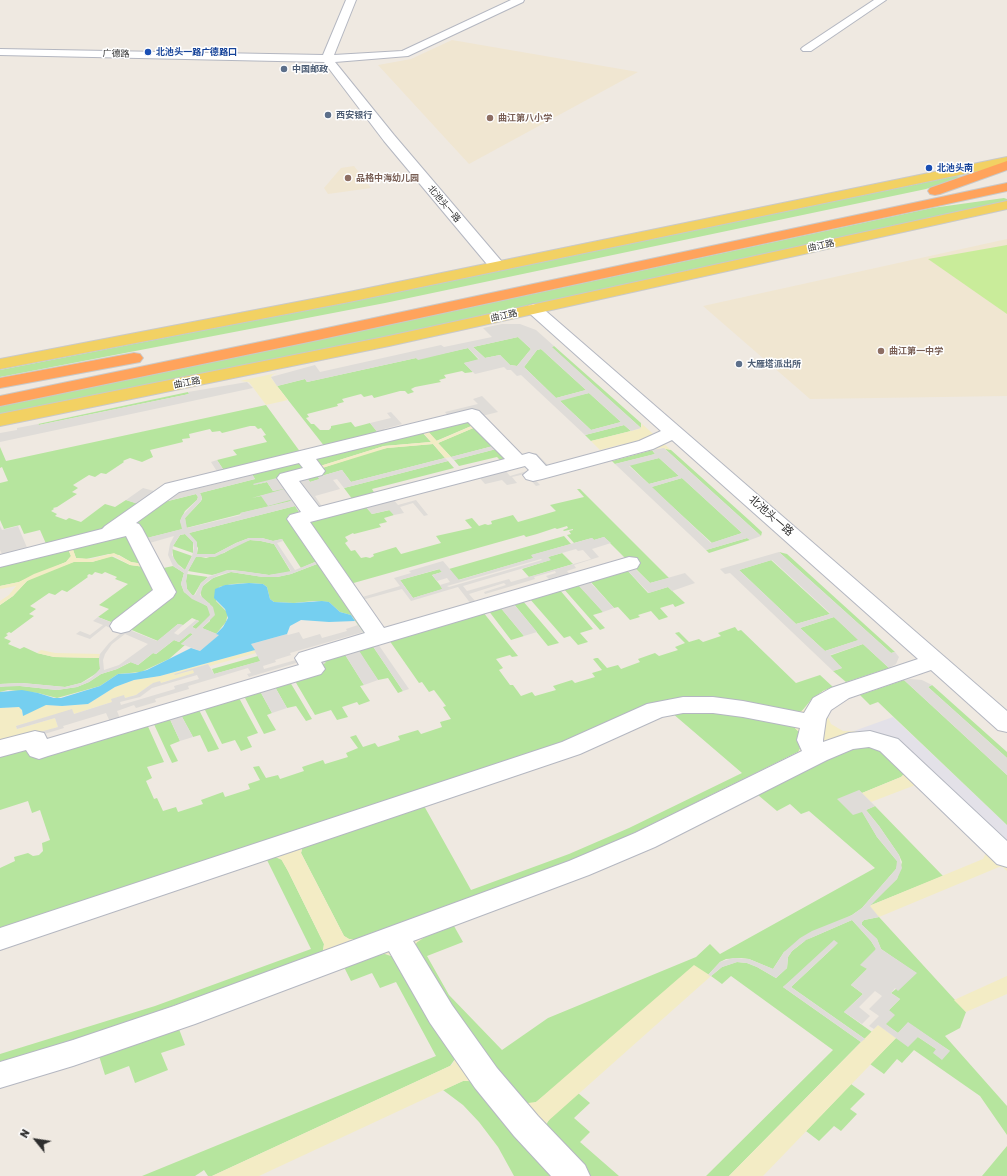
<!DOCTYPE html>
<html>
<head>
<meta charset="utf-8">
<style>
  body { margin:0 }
  #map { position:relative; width:1007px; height:1176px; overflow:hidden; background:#efe9e1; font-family:Rubik,sans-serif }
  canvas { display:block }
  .north { position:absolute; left:16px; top:1120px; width:40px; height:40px; -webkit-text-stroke:3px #fff; paint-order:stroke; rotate:300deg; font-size:11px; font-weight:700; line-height:16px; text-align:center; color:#2e2e2e }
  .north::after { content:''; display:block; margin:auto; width:14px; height:18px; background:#2e2e2e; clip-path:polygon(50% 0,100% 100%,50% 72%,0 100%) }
</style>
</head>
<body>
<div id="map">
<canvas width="1007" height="1176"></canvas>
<div class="north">N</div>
</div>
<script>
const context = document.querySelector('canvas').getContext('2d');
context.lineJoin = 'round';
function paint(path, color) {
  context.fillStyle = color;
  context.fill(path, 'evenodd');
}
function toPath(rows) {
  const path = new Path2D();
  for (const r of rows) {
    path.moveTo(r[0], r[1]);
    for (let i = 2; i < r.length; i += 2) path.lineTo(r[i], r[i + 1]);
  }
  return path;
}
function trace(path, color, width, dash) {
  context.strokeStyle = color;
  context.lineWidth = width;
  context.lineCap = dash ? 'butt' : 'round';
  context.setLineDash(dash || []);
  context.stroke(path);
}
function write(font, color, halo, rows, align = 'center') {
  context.font = font + ' Rubik,"Noto Sans SC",sans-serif';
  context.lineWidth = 3;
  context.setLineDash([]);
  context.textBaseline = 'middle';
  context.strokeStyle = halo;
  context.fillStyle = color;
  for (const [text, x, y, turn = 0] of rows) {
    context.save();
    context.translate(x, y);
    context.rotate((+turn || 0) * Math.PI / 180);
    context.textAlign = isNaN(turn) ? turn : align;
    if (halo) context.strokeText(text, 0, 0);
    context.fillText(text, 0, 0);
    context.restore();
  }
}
paint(toPath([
  [893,717,1007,825,1007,844,854,731]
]), '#e3e1e8');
paint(toPath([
  [452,40,638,72,469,164,378,65,411,59],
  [354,166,371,188,328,194,324,188,341,168],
  [1007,239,1007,396,810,399,703,306]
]), '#f0e6d1');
paint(toPath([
  [956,176,963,177,926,189,385,303,0,377,0,370,338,304],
  [1004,198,1007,199,1007,201,353,344,0,414,0,406,337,336,932,208],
  [518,337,531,349,517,366,510,365,500,355,485,358,473,347],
  [554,346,641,423,641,428,551,347],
  [468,348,479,360,464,363,473,372,465,373,462,371,444,375,446,378,439,380,441,382,415,387,411,389,414,392,408,394,405,391,400,391,374,398,372,395,364,397,361,394,342,399,344,402,337,404,338,406,307,414,309,417,306,418,311,424,314,424,320,430,329,430,331,428,331,426,351,422,355,427,370,423,379,434,325,447,277,386,305,379,307,382,416,358,418,359],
  [541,349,586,390,556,398,524,367,537,350],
  [188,392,189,394,39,425,38,424],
  [589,393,621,422,591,430,559,400],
  [266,405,301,453,225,472,217,460,237,455,233,450,267,442,263,436,266,435,261,428,258,429,255,426,250,426,222,433,220,431,212,432,210,429,189,434,190,438,182,439,183,442,150,450,153,457,142,462,130,458,125,460,123,461,124,462,106,474,101,473,95,477,89,475,73,485,78,488,72,492,77,494,57,507,53,508,54,509,51,511,57,514,55,516,66,520,69,518,81,522,105,504,115,507,126,500,142,505,105,531,47,546,40,530,24,534,20,525,4,529,0,520,0,483,8,481,2,467,0,468,0,447,6,461],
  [471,418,476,424,436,441,426,429],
  [624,425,631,431,591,441,585,435],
  [478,426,497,445,451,457,438,443],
  [420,430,431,442,384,446,317,467,310,457],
  [433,444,445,458,351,482,342,470,318,477,320,479,310,482,307,478,319,469,373,451,387,448],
  [500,448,510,459,502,462,497,457,459,466,454,460],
  [664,448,671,450,749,520,762,532,761,536],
  [652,450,655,454,615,464,612,461],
  [659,458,679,476,649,484,629,465],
  [299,460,305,468,290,475,254,485,267,482,273,491,284,488,284,490,252,498,261,496,291,500,292,501,241,513,241,514,186,528,185,518,201,501,202,499,200,493,255,479,250,472],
  [448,461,454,468,372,489,375,494,353,500,344,488],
  [682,478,742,533,712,543,651,487],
  [577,489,580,489,669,578,650,583,604,537,594,540,592,538,574,543,567,535,571,534,569,531,573,530,573,529,564,531,563,530,568,528,567,526,557,529,555,528,537,534,526,537,524,535,350,584,306,521,365,506,372,514,390,510,394,515,384,518,387,522,379,524,381,527,354,534,353,533,345,537,348,541,345,543,351,551,355,550,361,558,366,557,370,558,374,556,373,554,396,547,401,554,441,543,436,536,472,528,465,520,472,518,479,526,485,524,488,525,492,524,491,521,513,515,518,522,556,511,550,505,584,497],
  [196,494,198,497,197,500,185,511,180,521,183,529,143,539,135,524,156,504],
  [295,506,299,512,289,515,369,634,365,635,351,615,340,612,329,602,314,601,294,603,274,602,270,599,267,587,263,584,249,583,232,584,219,587,216,601,228,613,226,622,216,634,202,628,210,621,210,604,202,598,200,591,203,586,213,578,231,572,263,577,277,577,291,574,317,564,315,562,301,568,282,539,273,541,262,538,249,538,236,543,215,554,197,554,198,548,189,533],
  [127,533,143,564,131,562,119,555,109,554,86,559,76,558,72,547],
  [185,534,193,542,193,553,173,546,180,535],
  [564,536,571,544,532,555,534,558,458,580,449,569],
  [747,538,750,540,709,553,706,550],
  [250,540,261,541,274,544,291,572,269,575,232,570,212,575,188,571,196,556,206,558,224,553,241,543],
  [68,549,71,556,66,562,19,582,0,586,0,564],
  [172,549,192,556,185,570,174,561],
  [779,552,787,554,895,652,891,653],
  [562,553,573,564,529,577,522,569,550,560,548,557],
  [111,556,130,565,145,567,156,588,111,622,98,617,109,609,99,605,128,584,115,579,117,577,105,572,102,574,95,572,92,575,89,574,87,576,88,577,67,592,62,590,55,595,49,593,30,606,36,609,29,614,34,616,11,633,9,632,6,634,8,635,4,638,11,641,8,644,20,649,24,647,37,653,54,657,99,658,100,669,97,673,81,683,65,687,22,683,0,684,0,605,13,596,27,581,33,577,73,562,92,562],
  [771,560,830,614,796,624,739,570],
  [173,566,184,573,181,584,184,592,207,606,210,610,210,616,196,629,192,627,199,621,192,618,183,625,178,624,158,641,127,628,172,593,159,569],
  [440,569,442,572,432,575,443,589,413,598,400,580],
  [626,569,648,593,668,587,685,603,675,607,673,604,660,608,668,617,659,620,651,611,638,615,640,617,630,620,618,607,614,608,589,580],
  [187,574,208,577,201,583,194,595,192,595,187,589,186,581],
  [578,584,603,612,593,615,605,628,600,630,563,588],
  [559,589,593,629,580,633,588,642,578,645,570,636,564,638,529,598],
  [522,600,559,643,548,646,513,603],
  [500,607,524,636,511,640,488,610],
  [483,612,518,656,512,657,510,655,496,659,503,668,499,670,510,685,513,685,521,696,532,692,535,696,556,690,553,686,572,680,575,683,595,677,592,673,602,670,593,659,596,658,598,658,607,668,618,665,621,669,640,662,638,659,655,653,659,656,678,650,675,647,685,643,675,633,679,632,689,642,699,639,703,642,721,636,718,633,735,627,738,631,741,630,796,683,820,675,833,687,823,691,811,700,801,712,796,713,720,700,575,739,0,931,0,868,15,861,14,857,28,853,33,856,39,855,43,851,42,843,50,840,40,810,32,813,28,801,0,810,0,757,29,748,146,722,164,762,147,767,152,778,146,781,154,799,157,798,163,811,176,807,178,812,203,804,201,800,223,792,225,797,250,789,248,784,260,780,253,767,259,766,266,778,278,775,280,779,304,771,302,767,323,760,325,764,348,757,346,753,358,748,350,737,356,735,363,747,375,743,378,747,400,740,398,736,418,730,421,734,442,727,440,722,451,719,443,707,446,706,434,690,429,692,422,682,419,683,389,640],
  [834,617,859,640,825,651,800,628],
  [190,633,193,634,181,644,185,645,169,659,141,672,118,674,100,686,57,698,38,693,8,690,0,692,0,687,5,686,20,686,57,690,77,687,89,682,101,674,117,669,131,662,138,665,153,653,156,654,174,640,179,642],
  [863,644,889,668,846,682,833,671,842,668,829,656],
  [372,645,403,691,398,693,388,678,378,680,357,649],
  [344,653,364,685,360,686,370,701,359,705,357,702,342,707,348,717,337,720,331,710,315,715,295,681,323,659],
  [258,656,261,661,214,674,212,669],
  [904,680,1007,775,1007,825,878,702,870,705,860,695],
  [290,682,312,719,306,721,296,706,287,708,275,687],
  [932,685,1007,752,1007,758,928,687],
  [260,691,272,713,267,715,276,730,264,734,244,696],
  [239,698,258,733,247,737,252,747,241,751,235,740,222,744,204,708],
  [199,710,219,749,208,752,200,735,193,737,181,715],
  [689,711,716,712,793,726,798,731,800,749,798,752,616,842,577,858,356,939,349,939,344,936,301,853,303,846,423,804,471,890,569,854,629,828,742,773,672,713],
  [168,715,180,741,170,745,178,761,172,763,152,720],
  [872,747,879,749,904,774,901,777,862,793,859,790,862,811,877,837,897,861,897,866,896,869,862,908,852,915,784,952,773,969,749,959,741,958,726,959,720,962,708,975,536,1102,531,1104,524,1103,462,1025,415,947,417,941,421,938,454,926,463,942,427,956,449,995,502,1050,548,1018,696,957,710,944,720,954,875,868,809,811,801,814,790,804,777,811,758,795,843,752,859,748],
  [875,806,943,876,869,906,897,879,902,862,899,855,879,826,866,810],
  [273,856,282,860,288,871,324,944,323,951,317,954,200,997,108,1029,0,1062,0,1054,155,1006,311,949,266,858],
  [879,917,966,1012,960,1028,945,1036,1007,1106,1007,1135,980,1096,914,1050,902,1063,897,1059,884,1074,870,1064,896,1038,918,1037,936,1049,950,1051,908,1023,898,1033,885,1024,889,1010,900,999,891,993,916,973,881,949,877,939,862,925,862,922,864,920],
  [852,920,871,941,876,949,867,969,851,985,863,994,844,1012,872,1032,865,1039,791,987,838,943,783,987,861,1042,729,1176,706,1176,833,1050,731,976,722,984,711,976,722,967,737,962,747,963,757,967,776,978,787,968,788,957,792,951,806,940],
  [385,954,394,957,455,1059,450,1066,212,1176,208,1176,204,1170,195,1176,142,1176,436,1056,396,982,380,988,372,973,351,981,344,967,377,955],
  [179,1029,185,1045,161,1053,168,1070,135,1083,129,1066,105,1075,99,1056],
  [463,1081,470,1081,554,1176,514,1176,498,1147,479,1122,463,1105,443,1090],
  [851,1084,865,1094,850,1109,857,1114,841,1131,834,1126,819,1141,806,1131],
  [578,1093,590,1103,574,1118,590,1132,580,1142,619,1176,590,1176,546,1125,550,1118],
  [1007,1146,1007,1176,982,1176]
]), '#b6e59e');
paint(toPath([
  [277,373,272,375,271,378,288,400,266,405,249,382,240,381],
  [641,423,671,450,660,448,612,461,602,451,625,445,623,444,600,450,591,441,639,429,642,426],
  [476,424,478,426,438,443,451,457,445,458,433,444,387,448,319,469,317,467,384,446,431,442,421,430,426,429,437,441],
  [72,547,76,558,91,559,114,553,131,562,143,564,145,567,130,565,114,556,92,562,74,562,27,581,13,596,0,605,0,601,9,595,16,586,0,589,0,586,19,582,34,574,66,562,71,556,68,549],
  [41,650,55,653,100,654,99,658,54,657,37,653],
  [255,650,256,653,210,666,208,664,175,675,193,670,195,673,161,683,153,683,136,695,125,698,124,696,111,699,112,702,74,714,72,710,16,726,17,729,55,718,58,727,0,746,0,708,19,707,22,710,22,714,25,715,40,706,46,705,62,706,88,704,115,687,134,680,160,676],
  [833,687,846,700,833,708,829,713,828,717,831,724,843,731,875,732,894,739,1007,844,1007,871,1003,867,999,867,879,917,869,906,983,859,986,853,918,784,871,802,862,793,901,777,904,774,888,755,872,747,859,748,843,752,828,760,669,839,428,935,416,943,415,945,462,1025,524,1103,528,1103,536,1102,694,965,711,976,547,1122,546,1125,590,1176,554,1176,473,1082,468,1081,463,1081,259,1176,212,1176,452,1065,455,1059,394,958,388,954,380,954,108,1029,317,954,323,951,324,944,288,871,281,859,273,856,575,739,643,708,796,713,804,710,811,700,823,691],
  [689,711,716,712,793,726,798,731,800,749,798,752,616,842,577,858,356,939,349,939,344,936,301,853,302,848,659,717],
  [1007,976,1007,994,966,1012,954,1000],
  [878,1025,896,1038,763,1176,729,1176]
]), '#f3ecc5');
paint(toPath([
  [1007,245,1007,314,928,259]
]), '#c9ec9a');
paint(toPath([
  [502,324,520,324,536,330,554,346,552,347,641,428,631,431,624,425,585,435,521,375,517,376,511,370,507,370,504,367,475,374,464,363,479,359,468,348,418,360,416,358,307,382,305,379,277,386,271,377,315,365,320,372,441,345,444,347,492,337,483,328],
  [518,337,531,349,517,366,510,365,500,355,485,358,473,347],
  [541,349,586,390,556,398,524,367,537,350],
  [589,393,621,422,591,430,560,401],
  [247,382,253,388,0,442,0,433,17,430,17,428,38,424,39,425,189,394,188,392],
  [482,396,498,412,478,417,516,458,536,453,549,466,537,479,523,465,505,470,510,476,527,471,540,485,536,486,525,474,512,477,517,483,507,485,502,480,485,484,478,476,393,499,398,505,416,500,428,515,424,516,413,503,400,507,404,513,394,515,389,510,372,514,365,506,306,521,359,598,400,586,394,578,411,573,409,571,443,561,459,580,533,558,531,555,592,538,594,540,604,537,611,543,592,549,599,557,574,565,576,568,567,571,570,575,629,563,650,583,685,573,695,583,672,591,668,587,649,593,626,569,589,581,614,608,603,612,577,584,513,603,537,632,524,636,500,607,378,644,409,689,403,691,372,645,358,649,378,680,364,685,344,653,323,660,326,663,314,667,275,687,287,708,272,713,260,691,181,715,193,737,180,741,168,715,31,756,25,736,58,727,55,718,17,729,16,726,72,709,74,714,112,702,111,699,124,695,125,698,136,695,153,683,160,681,161,683,194,673,193,670,175,675,174,674,208,664,214,674,260,661,251,644,287,634,288,635,299,632,303,639,320,634,322,638,347,631,346,629,358,625,363,632,290,653,291,655,275,660,276,662,263,666,264,669,320,653,369,633,288,515,299,512,295,506,189,533,197,542,197,554,215,554,236,543,249,538,262,538,273,541,282,539,283,541,277,543,295,570,315,562,317,564,291,574,277,577,263,577,231,572,219,575,208,581,203,586,200,595,213,607,215,615,202,628,220,635,200,651,181,644,193,634,190,633,179,642,174,640,156,654,153,653,138,665,130,662,117,669,101,674,89,682,77,687,57,690,20,686,0,687,0,684,22,683,65,687,81,683,91,678,100,669,99,658,100,654,109,643,121,633,106,626,90,639,76,634,80,631,90,635,103,625,93,621,98,617,115,624,157,591,127,534,0,564,0,555,2,554,0,550,0,526,2,530,18,526,28,550,105,531,141,505,126,500,143,488,154,491,144,499,218,473,211,462,217,460,225,472,379,434,370,423,391,418,387,413,391,412,402,424,384,429,387,432,449,417,445,412,478,404,473,399],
  [471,418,497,445,451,457,454,460,500,448,510,459,323,508,315,496,340,489,333,480,337,479,344,488,448,461,445,458,351,482,342,470,318,477,319,479,310,482,307,478,310,457],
  [301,459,307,468,289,475,253,484,254,485,267,482,273,491,284,489,252,498,261,496,268,506,290,500,291,501,240,513,241,515,187,528,185,518,201,501,202,497,200,493,255,479,251,472],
  [243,474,244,477,167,496,174,491],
  [196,494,198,497,197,500,182,516,180,521,182,529,143,539,124,526,156,504],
  [185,534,193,542,194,548,192,556,185,570,179,566,172,555,173,546,180,535],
  [174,536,170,544,168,555,173,566,184,573,181,584,184,592,192,599,207,606,210,615,196,629,192,627,199,621,196,620,178,635,174,633,183,625,178,624,157,641,127,629,172,593,146,544],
  [250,540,261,541,274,544,291,571,269,575,242,571,227,570,208,577,201,583,195,595,192,595,187,589,186,581,188,571,196,557,215,557],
  [576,549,578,551,583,550,591,559,511,582,509,579,467,591,463,586,551,560,548,557],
  [541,559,542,560,449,587,447,586],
  [439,569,442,572,432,575,437,581,447,578,450,582,440,585,442,589,413,598,400,580],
  [555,571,556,573,546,576,549,579,559,576,561,577,476,602,469,594,504,583,506,585,484,592,485,594,535,579,534,577],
  [458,587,471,604,382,630,362,600,402,589,411,601],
  [125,634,148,644,119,665,104,670,103,660,105,654,112,644],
  [306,660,308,664,121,721,117,711,134,705,136,708,156,702,155,699,189,689,188,686,248,668,251,673,247,674,249,677],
  [197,675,199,679,174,686,175,689,121,705,120,702,140,697,152,688],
  [106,713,111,724,41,744,38,736,64,728,63,726],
  [664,448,761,536,750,540,747,538,706,550,615,464,655,454,652,450],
  [659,458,679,476,649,484,629,466],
  [682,478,742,533,711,543,652,487],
  [779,552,891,653,895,652,899,657,896,664,889,668,863,644,830,655,842,668,833,671,730,573,725,574,720,569],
  [772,560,830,613,830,614,796,624,739,570],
  [834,617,858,640,825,651,800,628],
  [910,679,922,680,932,685,928,687,1007,758,1007,775,904,680],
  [859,790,875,806,866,810,879,826,899,855,902,868,897,879,870,906,879,917,864,920,862,922,862,925,877,939,881,949,917,973,898,991,895,988,891,993,900,999,889,1010,895,1015,886,1024,898,1033,908,1022,950,1051,942,1060,933,1053,936,1049,918,1037,908,1047,878,1025,874,1029,869,1026,879,1016,869,1009,882,996,875,991,859,1007,870,1016,862,1024,844,1012,863,994,851,985,867,969,860,965,876,949,871,941,852,920,806,940,792,951,788,957,787,968,776,978,757,967,747,963,737,962,722,967,711,976,708,975,720,962,733,958,749,959,773,969,784,952,800,938,812,931,852,915,862,908,896,869,897,861,877,837,862,812,853,815,837,799],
  [834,940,838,943,791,987,865,1039,861,1042,783,987]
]), '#dfdcd8');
paint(toPath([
  [249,583,263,584,267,587,270,599,274,602,294,603,322,601,329,602,340,612,351,615,355,621,329,622,301,620,290,626,287,634,251,644,255,650,160,676,134,680,115,687,88,704,62,706,46,705,23,716,22,710,19,707,0,708,0,692,22,690,38,693,54,698,61,698,100,686,118,674,135,673,147,670,191,648,200,651,219,635,216,634,223,627,228,618,225,609,214,598,215,589,225,585]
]), '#75cff0');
const minor = toPath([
  [346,0,356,0,334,55,402,51,511,0,524,0,523,2,408,56,335,62,394,135,503,263,505,266,503,269,497,271,491,269,384,141,324,62,0,55,0,49,323,55,346,0],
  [874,0,886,0,811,51,803,51,801,49,803,47,874,0],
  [534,304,540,306,1007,711,1007,732,998,730,931,670,849,698,831,710,826,719,823,740,823,742,849,733,870,731,898,739,1007,841,1007,867,997,864,880,751,869,747,853,749,827,760,655,847,589,875,413,941,452,1005,497,1068,538,1116,585,1165,590,1176,551,1176,514,1136,475,1088,430,1023,389,951,195,1024,73,1066,0,1088,0,1062,73,1040,174,1006,569,861,635,833,802,751,797,740,800,728,743,717,713,713,683,713,662,717,580,754,0,950,0,928,562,742,647,704,683,697,713,697,743,701,804,713,813,698,831,688,918,659,672,440,653,449,542,479,533,481,526,479,523,475,529,470,525,466,310,522,384,628,629,557,637,558,640,563,637,568,321,662,325,669,321,674,48,756,39,759,30,756,26,750,0,757,0,740,35,731,44,733,47,739,299,665,295,658,299,653,365,633,287,519,290,515,301,512,277,478,280,474,303,468,299,463,179,492,136,523,139,524,142,528,176,592,173,597,129,631,121,633,113,631,110,626,113,621,153,590,126,536,0,567,0,555,102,529,105,526,165,484,472,409,479,411,522,455,529,453,536,455,546,466,639,441,661,431,528,312,526,309,528,306,534,304],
  [468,422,505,459,319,507,299,481,322,475,325,471,316,459,468,422]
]);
const major = toPath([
  [1007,157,1007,165,349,302,0,369,0,359,349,292,1007,157],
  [1007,201,1007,209,389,346,0,426,0,414,389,336,1007,201]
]);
const highway = toPath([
  [1007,161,1007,170,940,194,935,195,930,194,928,191,930,188,1007,161],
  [1007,183,1007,191,313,341,0,406,0,396,313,331,1007,183],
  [134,353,140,354,143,358,140,362,0,388,0,378,134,353]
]);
trace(minor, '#b4b7c1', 2);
trace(major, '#c9c9c9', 2);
trace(highway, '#c9c9c9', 2);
paint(minor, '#fff');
paint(major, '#f2d163');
paint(highway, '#ffa35c');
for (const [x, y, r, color] of [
  [148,52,4,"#1a4fb4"],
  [284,69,4,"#5c6f8a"],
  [328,115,4,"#5c6f8a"],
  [490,118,4,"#8d6e63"],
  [929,168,4,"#1a4fb4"],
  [348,178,4,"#8d6e63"],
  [881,351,4,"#8d6e63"],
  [739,364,4,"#5c6f8a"]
]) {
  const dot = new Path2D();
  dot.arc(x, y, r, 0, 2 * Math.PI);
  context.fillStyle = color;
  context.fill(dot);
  trace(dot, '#fff', 1.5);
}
write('bold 9px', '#164399', '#fff', [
  ["北池头一路广德路口",156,52],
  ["北池头南",937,168]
], 'left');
write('9px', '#2e2e2e', '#fff', [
  ["广德路",116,54,1],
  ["北池头一路",444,204,50],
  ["曲江路",821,246,-12],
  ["曲江路",504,316,-12],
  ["曲江路",187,383,-11]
]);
write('bold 9px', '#4e5e75', '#fff', [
  ["中国邮政",292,69],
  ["西安银行",336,115],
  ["大雁塔派出所",747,364]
], 'left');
write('bold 9px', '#785e54', '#fff', [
  ["曲江第八小学",498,118],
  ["品格中海幼儿园",356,178],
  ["曲江第一中学",889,351]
], 'left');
write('11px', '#2e2e2e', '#fff', [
  ["北池头一路",771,516,41]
]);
</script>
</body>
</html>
